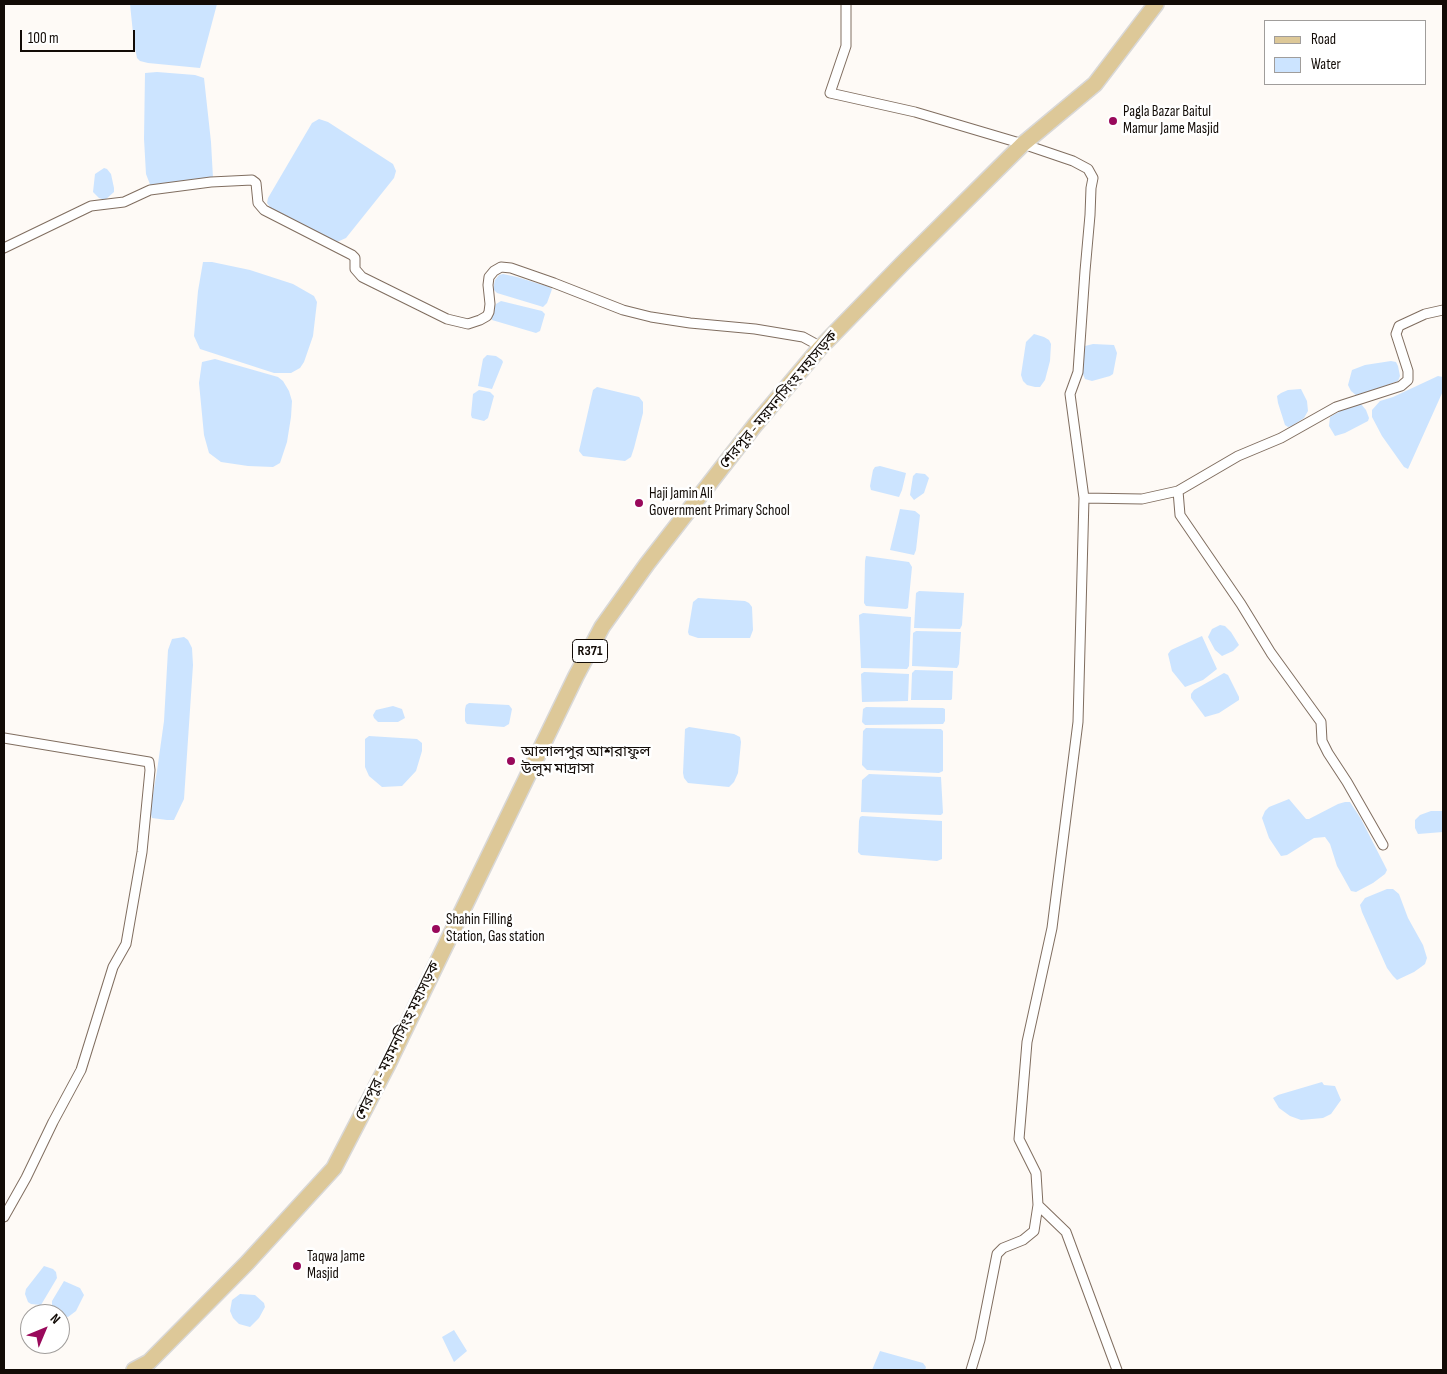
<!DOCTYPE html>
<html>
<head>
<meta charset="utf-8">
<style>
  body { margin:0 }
  #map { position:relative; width:1447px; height:1374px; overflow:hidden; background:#fefaf6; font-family:"Sofia Sans Condensed",sans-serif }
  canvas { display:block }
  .frame { position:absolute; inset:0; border:5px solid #120b06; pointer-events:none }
  .legend { position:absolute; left:1264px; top:20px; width:162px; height:65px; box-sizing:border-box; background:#fff; border:1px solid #a09d9b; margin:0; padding:6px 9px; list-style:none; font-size:15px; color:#120b06 }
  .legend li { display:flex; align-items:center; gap:10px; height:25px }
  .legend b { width:25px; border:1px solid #a09d9b }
  .north { position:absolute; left:20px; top:1304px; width:50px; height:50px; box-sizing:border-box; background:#fff; border:1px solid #a09d9b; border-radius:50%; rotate:45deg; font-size:14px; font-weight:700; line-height:20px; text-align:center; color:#120b06 }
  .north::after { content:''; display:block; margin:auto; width:18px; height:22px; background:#99095b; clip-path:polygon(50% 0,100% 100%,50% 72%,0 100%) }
  .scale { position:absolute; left:20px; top:30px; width:115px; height:22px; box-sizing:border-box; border:2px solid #120b06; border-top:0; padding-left:6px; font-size:15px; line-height:18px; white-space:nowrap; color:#120b06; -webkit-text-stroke:4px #fff; paint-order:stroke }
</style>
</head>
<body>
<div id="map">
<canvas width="1447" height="1374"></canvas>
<div class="frame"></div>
<ul class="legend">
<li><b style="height:6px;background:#ddc898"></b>Road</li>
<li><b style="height:14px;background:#cce4ff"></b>Water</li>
</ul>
<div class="north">N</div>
<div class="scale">100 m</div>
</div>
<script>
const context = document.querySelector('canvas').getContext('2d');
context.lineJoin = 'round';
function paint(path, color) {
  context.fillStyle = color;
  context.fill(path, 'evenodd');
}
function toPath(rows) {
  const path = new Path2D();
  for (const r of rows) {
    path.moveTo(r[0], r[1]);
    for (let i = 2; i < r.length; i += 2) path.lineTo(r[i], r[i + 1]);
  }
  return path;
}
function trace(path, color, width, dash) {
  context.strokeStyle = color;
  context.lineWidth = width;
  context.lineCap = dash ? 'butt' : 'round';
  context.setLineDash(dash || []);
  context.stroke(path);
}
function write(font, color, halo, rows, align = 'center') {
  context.font = font + ' "Sofia Sans Condensed","Noto Sans Bengali",sans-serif';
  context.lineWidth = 5;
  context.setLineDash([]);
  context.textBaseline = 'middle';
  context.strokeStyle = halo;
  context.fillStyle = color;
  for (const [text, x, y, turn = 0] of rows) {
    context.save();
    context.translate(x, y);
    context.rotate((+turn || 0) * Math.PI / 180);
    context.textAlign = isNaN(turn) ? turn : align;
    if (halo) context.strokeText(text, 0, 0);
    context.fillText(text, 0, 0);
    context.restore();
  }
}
paint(toPath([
  [130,4,217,4,200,68,148,63,140,61,137,58,134,43],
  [157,72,195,75,204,78,211,142,213,178,151,187,146,174,144,139,145,73],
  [319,119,328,122,393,164,396,171,394,178,346,238,337,242,274,212,267,203,268,198,302,140,312,123],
  [104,168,107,169,111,174,114,188,114,192,105,200,99,198,93,192,95,174],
  [203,262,212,262,250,270,293,284,314,296,317,302,313,336,304,362,300,368,291,373,274,373,200,349,194,336,198,291],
  [503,274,517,277,549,287,552,289,551,292,547,303,543,307,540,306,497,293,493,289,495,280,499,275],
  [501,301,542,311,545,314,540,331,536,333,492,320,492,314,496,304],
  [1034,334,1044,337,1049,340,1051,344,1050,361,1045,380,1040,387,1035,387,1027,385,1023,381,1021,375,1026,342],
  [1093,344,1114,345,1117,353,1113,374,1110,376,1092,381,1085,379,1083,374,1083,349,1085,346],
  [487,355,496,356,502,360,503,362,492,389,478,386,483,359],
  [215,359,278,377,283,381,289,391,292,401,291,417,287,442,280,463,273,467,248,466,221,462,209,453,204,435,199,383,202,362],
  [1391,361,1396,362,1398,366,1400,376,1398,381,1357,396,1351,391,1348,385,1352,370,1365,365],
  [1438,376,1443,377,1443,391,1408,469,1404,467,1382,436,1372,417,1372,410,1380,401,1393,397],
  [597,387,639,397,643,402,643,413,634,448,631,457,625,461,583,456,579,451,593,390],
  [1301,389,1307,401,1308,411,1304,418,1292,426,1288,427,1285,425,1278,403,1277,396,1281,393,1288,390],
  [479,390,490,392,494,396,488,418,484,421,472,418,471,415,473,394],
  [1361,404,1366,410,1369,418,1368,421,1345,433,1335,436,1329,426,1330,417,1342,410],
  [880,466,906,473,902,490,899,497,871,490,870,486,873,470,875,467],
  [916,473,925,474,929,478,924,493,914,500,910,495,913,476],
  [900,509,915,511,920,515,916,550,914,555,890,550],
  [866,556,909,562,912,567,908,608,906,609,866,606,864,603,865,561],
  [919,591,964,593,962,625,960,629,914,628,916,593],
  [698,598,745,601,749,603,752,607,753,630,750,638,698,638,689,635,688,632,693,602],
  [863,613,911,617,909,666,907,669,861,668,859,615],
  [1220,625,1225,626,1231,632,1239,645,1233,651,1222,656,1215,650,1208,637,1212,629],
  [916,631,961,632,959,664,957,668,912,666,913,633],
  [1202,636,1217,669,1203,680,1185,687,1172,671,1168,654,1171,650],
  [184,637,188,640,192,648,193,665,184,799,174,820,167,820,152,818,150,811,157,771,164,721,168,650,172,639],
  [915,670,953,671,952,699,951,700,911,700,912,673],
  [864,672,909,674,908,701,862,702,861,674],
  [1224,673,1228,675,1239,697,1239,700,1219,713,1205,717,1191,698,1191,694,1194,690],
  [469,703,509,705,512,709,509,724,504,727,467,724,465,721,465,709,466,705],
  [393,706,402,709,405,718,398,722,378,722,374,718,373,715,376,710],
  [866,707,943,708,945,709,945,721,943,724,865,725,862,722,863,709],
  [689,727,734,734,740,737,741,742,738,773,734,782,729,787,688,783,684,778,683,773,685,729],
  [866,728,941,729,943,731,943,771,939,773,867,770,862,765,863,731],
  [369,736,417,739,422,743,422,751,416,771,402,786,382,787,369,776,365,767,365,739],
  [869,774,941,777,943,813,941,815,861,812,862,780],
  [1289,799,1306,819,1309,819,1338,804,1345,802,1350,802,1361,819,1383,862,1387,870,1385,874,1373,883,1356,892,1351,891,1337,866,1330,844,1325,837,1314,838,1287,855,1281,856,1269,838,1262,818,1265,811,1269,807],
  [1431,811,1443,811,1443,832,1418,834,1415,828,1415,820,1420,815],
  [862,816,942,821,942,859,937,861,861,855,858,852,859,821,860,817],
  [1387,889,1393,889,1399,894,1408,918,1423,945,1427,958,1425,964,1421,967,1414,972,1397,980,1393,976,1387,968,1362,912,1360,905,1365,898],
  [1322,1082,1324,1085,1335,1086,1341,1100,1331,1114,1323,1118,1301,1120,1290,1116,1279,1108,1273,1098,1278,1095],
  [44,1266,53,1269,56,1272,57,1278,41,1305,31,1304,28,1302,25,1294,26,1289],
  [64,1281,80,1288,84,1295,76,1311,68,1317,61,1315,54,1311,52,1306,52,1301],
  [240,1294,255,1295,264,1303,265,1307,259,1318,250,1327,239,1324,233,1318,230,1311,232,1300],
  [454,1330,467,1351,454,1362,442,1337],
  [880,1351,923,1363,926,1367,925,1370,872,1370]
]), '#cce4ff');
const street = toPath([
  [846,4,846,46,830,93,915,112,1023,144,1073,161,1088,169,1093,178,1091,188,1090,215,1085,271,1078,372,1070,394,1084,498,1078,722,1052,928,1027,1042,1019,1139,1036,1173,1038,1205,1034,1231,1023,1240,1003,1248,997,1254,980,1340,971,1370],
  [4,248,91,206,124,202,150,190,211,182,252,180,256,183,258,203,264,210,352,255,355,258,355,269,362,277,447,319,468,324,480,320,487,316,489,312,490,304,488,285,489,277,494,271,501,267,511,268,554,283,623,310,651,317,690,323,755,329,803,337,814,343,819,349],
  [1178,491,1180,515,1241,604,1271,653,1321,722,1322,741,1328,753,1347,782,1383,845],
  [1084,498,1142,499,1178,491,1238,456,1281,438,1336,407,1401,386,1408,380,1408,371,1396,334,1399,326,1425,314,1443,310],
  [4,738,149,762,150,770,142,852,126,944,113,967,81,1070,53,1122,26,1178,4,1217],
  [1038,1205,1066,1232,1117,1370]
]);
const primary = toPath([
  [134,1370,149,1362,247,1263,334,1168,388,1064,576,676,602,627,647,564,755,425,819,349,902,264,1023,144,1095,84,1156,4]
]);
trace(street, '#806e60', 11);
trace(primary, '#d9d8d7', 18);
trace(street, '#fff', 9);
trace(primary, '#ddc898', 15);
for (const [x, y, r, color] of [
  [1113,121,5,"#99095b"],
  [639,503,5,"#99095b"],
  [511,761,5,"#99095b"],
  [436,929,5,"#99095b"],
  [297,1266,5,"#99095b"]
]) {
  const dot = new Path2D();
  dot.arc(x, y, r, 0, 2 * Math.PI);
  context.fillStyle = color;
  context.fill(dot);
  trace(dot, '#fff', 2);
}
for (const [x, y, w] of [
  [590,651,35]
]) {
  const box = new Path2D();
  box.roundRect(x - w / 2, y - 11.5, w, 23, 4);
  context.fillStyle = '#fff';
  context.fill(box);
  trace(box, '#120b06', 1);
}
write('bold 14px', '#120b06', null, [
  ["R371",590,651]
]);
write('15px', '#120b06', '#fff', [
  ["Pagla Bazar Baitul",1123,112],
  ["Mamur Jame Masjid",1123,129],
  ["Haji Jamin Ali",649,494],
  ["Government Primary School",649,511],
  ["আলালপুর আশরাফুল",521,752],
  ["উলুম মাদ্রাসা",521,769],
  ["Shahin Filling",446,920],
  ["Station, Gas station",446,937],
  ["Taqwa Jame",307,1257],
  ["Masjid",307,1274]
], 'left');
write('15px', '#120b06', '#fff', [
  ["শেরপুর - ময়মনসিংহ মহাসড়ক",779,400,-50],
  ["শেরপুর - ময়মনসিংহ মহাসড়ক",398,1041,-64]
]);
</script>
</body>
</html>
